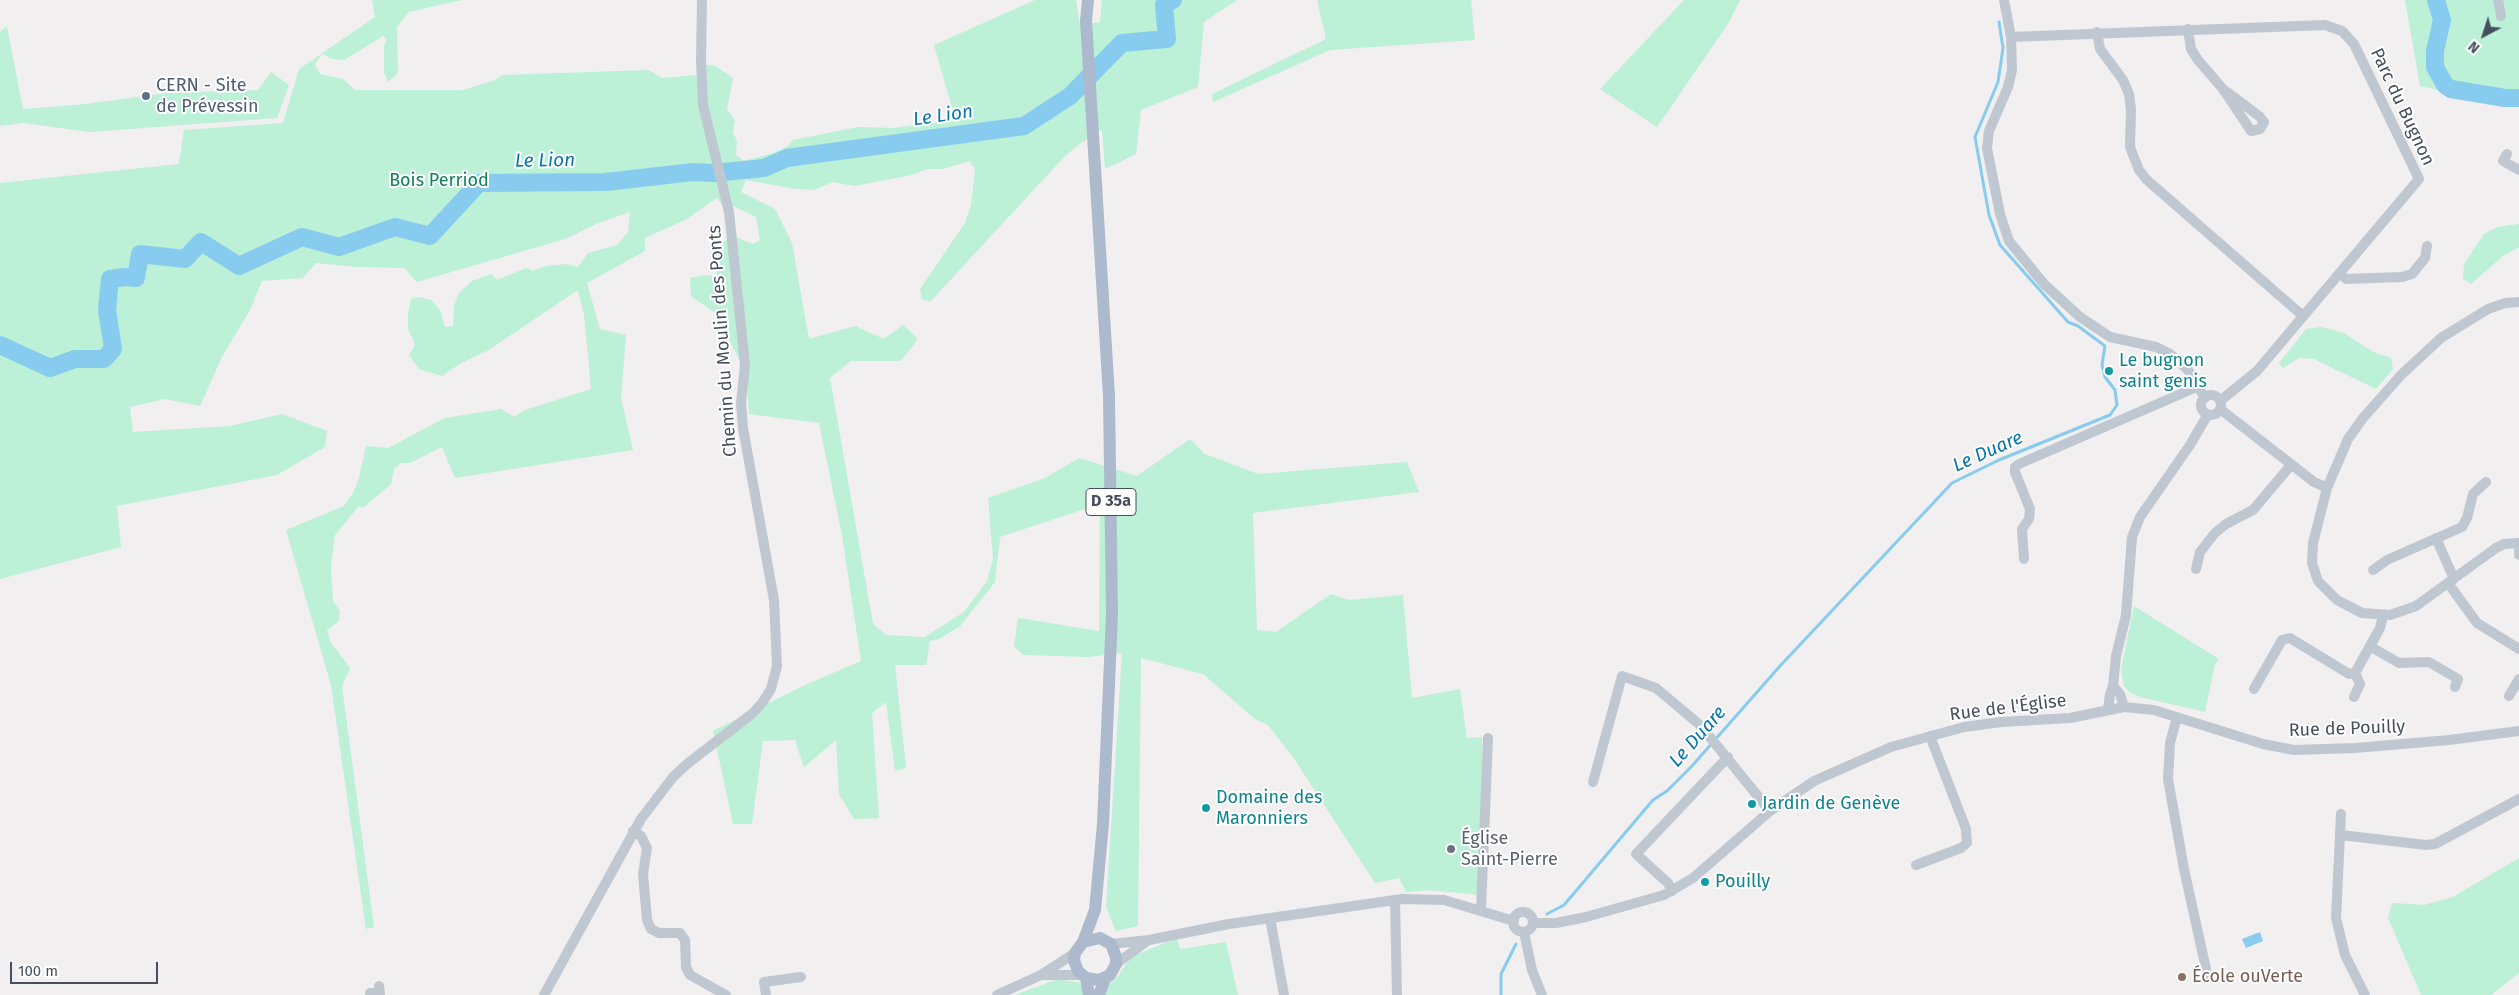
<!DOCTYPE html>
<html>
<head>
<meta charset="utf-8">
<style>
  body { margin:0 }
  #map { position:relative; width:2519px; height:995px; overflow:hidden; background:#f1efef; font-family:"Fira Sans",sans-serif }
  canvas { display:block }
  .north { position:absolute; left:2459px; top:10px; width:50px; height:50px; -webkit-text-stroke:4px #fff; paint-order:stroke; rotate:220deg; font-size:14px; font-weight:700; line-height:20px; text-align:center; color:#464f5d }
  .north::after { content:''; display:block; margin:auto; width:18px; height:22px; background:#464f5d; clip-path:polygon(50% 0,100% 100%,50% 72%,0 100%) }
  .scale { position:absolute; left:10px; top:962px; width:148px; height:22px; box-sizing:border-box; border:2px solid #464f5d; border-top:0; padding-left:6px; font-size:15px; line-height:18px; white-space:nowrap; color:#464f5d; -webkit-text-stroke:4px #fff; paint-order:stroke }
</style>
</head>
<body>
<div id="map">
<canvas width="2519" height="995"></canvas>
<div class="north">N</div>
<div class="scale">100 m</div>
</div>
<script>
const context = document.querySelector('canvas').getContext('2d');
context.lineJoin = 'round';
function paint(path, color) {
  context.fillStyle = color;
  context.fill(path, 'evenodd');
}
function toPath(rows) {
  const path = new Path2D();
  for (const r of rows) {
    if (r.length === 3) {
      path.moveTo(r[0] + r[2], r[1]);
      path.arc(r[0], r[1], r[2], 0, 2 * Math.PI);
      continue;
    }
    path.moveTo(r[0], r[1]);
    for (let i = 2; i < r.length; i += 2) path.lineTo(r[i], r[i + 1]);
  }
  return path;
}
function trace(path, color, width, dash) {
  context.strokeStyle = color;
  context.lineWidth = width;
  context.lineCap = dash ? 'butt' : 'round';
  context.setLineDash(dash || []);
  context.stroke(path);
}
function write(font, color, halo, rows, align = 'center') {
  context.font = font + ' "Fira Sans",sans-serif';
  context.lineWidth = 4;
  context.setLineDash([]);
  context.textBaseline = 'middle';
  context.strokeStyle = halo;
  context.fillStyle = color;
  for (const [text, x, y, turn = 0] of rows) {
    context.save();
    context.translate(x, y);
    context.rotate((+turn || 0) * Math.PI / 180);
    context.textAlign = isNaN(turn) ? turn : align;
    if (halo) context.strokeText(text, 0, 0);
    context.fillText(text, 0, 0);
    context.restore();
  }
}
paint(toPath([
  [372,0,462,0,409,12,397,27,398,73,388,82,384,72,384,46,387,40,383,36,344,60,332,59,322,54,315,64,320,74,343,79,355,90,463,90,495,80,502,75,649,70,662,78,697,75,705,65,714,65,733,78,727,109,735,120,733,132,737,141,736,155,744,161,773,153,788,146,793,140,858,127,893,128,951,121,955,118,934,45,1035,0,1076,0,1080,25,1100,22,1102,0,1237,0,1204,22,1198,87,1141,110,1136,154,1105,169,1102,130,1081,143,1065,156,930,302,922,299,920,289,965,223,971,205,975,169,970,161,943,169,927,169,912,175,854,186,833,182,814,190,795,189,746,180,741,192,775,209,792,243,809,339,855,326,884,339,903,325,918,339,901,361,851,361,830,378,873,624,886,635,925,637,964,612,987,581,993,559,988,498,1045,478,1079,458,1137,476,1190,439,1205,454,1258,474,1407,462,1419,492,1253,513,1257,630,1276,632,1331,594,1349,600,1403,595,1412,698,1460,689,1467,738,1482,737,1482,865,1479,895,1429,890,1406,892,1399,878,1375,883,1293,757,1268,725,1255,719,1203,674,1141,658,1138,926,1116,931,1106,907,1122,653,1088,657,1023,655,1014,646,1018,618,1099,631,1100,504,1000,537,995,582,960,626,939,639,930,641,926,665,895,665,906,768,895,771,886,702,872,713,879,818,854,819,839,794,836,740,804,767,795,740,763,741,752,824,733,824,713,731,805,685,861,661,842,535,819,423,749,414,746,373,716,314,691,296,690,278,707,275,718,277,710,250,733,236,753,244,760,240,756,217,731,205,724,208,717,198,687,219,645,238,645,251,587,283,600,329,626,335,621,398,633,450,455,478,442,447,410,463,401,463,394,469,391,484,363,508,359,506,335,535,331,566,333,601,340,611,339,621,327,630,330,641,350,668,342,686,374,927,366,929,331,685,286,530,344,506,353,493,359,478,366,446,388,448,445,418,501,409,514,417,525,410,591,389,584,315,578,290,487,351,461,363,442,376,419,369,409,355,415,345,408,328,408,314,411,299,419,297,431,300,440,310,445,327,453,326,454,306,459,293,472,281,491,274,497,280,526,268,533,271,546,266,566,264,578,267,588,253,617,245,628,232,630,212,596,224,565,239,417,282,404,268,355,267,316,263,303,278,262,281,250,310,222,357,200,406,165,399,130,407,133,432,230,426,282,414,327,431,325,447,277,475,117,506,121,547,0,579,0,183,179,164,184,130,283,123,299,69,375,17],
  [1317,0,1471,0,1475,40,1330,50,1213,102,1212,94,1326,39],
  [1684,0,1740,0,1728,24,1657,127,1600,89],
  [2405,0,2519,0,2519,105,2488,101,2420,86],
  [7,26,23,109,86,104,167,93,258,90,271,72,289,85,277,118,90,132,23,123,0,126,0,32],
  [2519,224,2519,247,2503,256,2471,284,2463,279,2464,264,2484,234,2497,227],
  [2321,327,2344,333,2373,352,2391,358,2393,369,2376,389,2314,359,2299,358,2283,368,2279,363,2306,329],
  [2134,606,2219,659,2215,664,2205,712,2140,697,2129,692,2124,686,2121,669],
  [2519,858,2519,973,2491,995,2421,995,2388,918,2392,903,2424,905,2453,897],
  [1177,938,1180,949,1226,942,1238,995,1015,995,1058,979,1081,983,1085,990,1104,992,1108,984,1118,976,1131,957]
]), '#bcf0d7');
paint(toPath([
  [2260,932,2263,941,2246,948,2242,939]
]), '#87cbee');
trace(toPath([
  [1547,914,1564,905,1653,800,1667,791,1692,766,1780,666,1952,483,1999,460,2110,415,2117,405,2115,390,2105,377,2102,365,2105,346,2078,326,2068,322,2000,245,1989,215,1975,137,1998,82,2003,48,1999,22],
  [1501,995,1501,974,1516,944]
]), '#87cbee', 3);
trace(toPath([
  [2436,0,2442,20,2435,51,2435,67,2445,85,2451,89,2505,98,2519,98],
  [0,345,50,368,75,359,104,359,113,349,107,310,110,279,125,277,136,278,140,254,185,259,201,242,239,266,302,237,339,247,395,227,430,236,479,183,606,182,693,172,714,173,764,168,787,158,1024,126,1070,96,1122,43,1167,39,1164,5,1173,0]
]), '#87cbee', 18);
trace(toPath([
  [2004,0,2011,37,2012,70,2008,87,1989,131,1987,148,2000,214,2009,241,2044,284,2080,317,2110,337,2156,347,2170,354,2188,370,2205,398],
  [2498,0,2501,16],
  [2188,29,2191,49,2198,60,2223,89,2259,116,2264,122,2260,129,2251,131,2223,89],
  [2097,32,2100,49,2123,80,2129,94,2131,109,2130,147,2139,170,2147,180,2303,316],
  [2011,37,2325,25,2342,31,2354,44,2419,179,2257,371,2220,401],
  [2507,154,2503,161,2519,170],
  [2340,274,2346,279,2402,277,2412,274,2425,258,2427,246],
  [2519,302,2505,303,2488,309,2441,338,2402,374,2363,418,2348,439,2327,488,2313,543,2312,563,2318,581,2337,600,2362,613,2390,615,2416,606,2496,548,2504,544,2519,543],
  [2211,405,10],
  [2220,409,2314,482,2327,488],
  [2436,538,2454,579],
  [2519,551,2519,555],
  [2024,559,2022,529,2029,519,2030,509,2015,472,2015,467,2019,464,2199,386],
  [2196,569,2200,552,2215,533,2226,524,2253,510,2291,465],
  [2373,570,2387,560,2462,527,2467,518,2473,494,2486,482],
  [2448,583,2477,623,2519,649],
  [2371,647,2399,663,2429,662,2458,679,2455,687],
  [2113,686,2120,694,2124,707],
  [2254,689,2282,640,2290,638,2349,674,2355,673,2380,628,2383,616],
  [2509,696,2519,679],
  [2354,697,2360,684,2355,673],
  [2108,709,2110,694,2113,686,2116,656,2126,615,2132,537,2140,517,2190,445,2208,414],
  [2177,717,2170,743,2168,779,2184,869,2208,978],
  [1593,782,1622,676,1656,688,1700,725,1770,811],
  [2341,814,2336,918,2345,955,2365,995],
  [633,831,641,836,647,848,643,874,647,920,651,929,659,933,680,933,685,940,686,967,690,975,726,995],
  [2341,835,2426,845,2435,844,2519,799],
  [1916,865,1961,848,1967,843,1966,829,1930,736],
  [1672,891,1668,883,1636,854,1728,757],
  [1395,900,1397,995],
  [1481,910,1488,738],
  [1523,922,10],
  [1270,918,1284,995],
  [1533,923,1556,923,1586,917,1664,895,1693,878,1770,811,1814,781,1891,747,1964,727,2001,722,2070,718,2124,707,2154,710,2263,744,2294,750,2355,748,2449,740,2519,731],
  [1524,932,1532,970,1542,995],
  [1111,944,1149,940,1229,924,1402,899,1444,900,1514,921],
  [1116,964,1147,941],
  [1041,975,1081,975],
  [371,995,370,993,380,993,379,986],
  [544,995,641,819,673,777,687,764,753,713,762,703,771,689,777,666,774,600,743,428,741,403,745,365,729,212,703,105,701,60,702,0],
  [766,995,764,982,801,977],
  [997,995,1041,975,1075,953]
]), '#bfc7d1', 10);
trace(toPath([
  [1083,942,1100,938,1111,944,1116,957,1116,964,1110,975,1099,980,1086,978,1078,971,1074,960,1075,953,1083,942,1095,910,1103,824,1112,614,1109,396,1086,21,1088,0],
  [1086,978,1089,995],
  [1099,995,1105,978]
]), '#adbace', 12);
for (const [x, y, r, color] of [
  [146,96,5,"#5c6f8a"],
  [2109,371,5,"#0f9aa8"],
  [1752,804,5,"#0f9aa8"],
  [1206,808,5,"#0f9aa8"],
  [1451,849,5,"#6b7280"],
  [1705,882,5,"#0f9aa8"],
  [2182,977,5,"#8d6e63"]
]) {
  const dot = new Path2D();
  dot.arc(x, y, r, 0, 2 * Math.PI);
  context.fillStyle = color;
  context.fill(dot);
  trace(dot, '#fff', 2);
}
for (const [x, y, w] of [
  [1111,502,50]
]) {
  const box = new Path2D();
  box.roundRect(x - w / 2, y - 13.5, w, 27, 4);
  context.fillStyle = '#fff';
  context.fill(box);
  trace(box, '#464f5d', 1);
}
write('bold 16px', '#464f5d', null, [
  ["D 35a",1111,502]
]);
write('18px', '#4e5e75', '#fff', [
  ["CERN - Site",156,86],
  ["de Prévessin",156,107]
], 'left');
write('18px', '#464f5d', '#fff', [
  ["Parc du Bugnon",2402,107,65],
  ["Chemin du Moulin des Ponts",723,341,-94],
  ["Rue de l'Église",2008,708,-7],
  ["Rue de Pouilly",2347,729,-2]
]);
write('18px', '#148159', '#fff', [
  ["Bois Perriod",439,181]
]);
write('18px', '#0d838f', '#fff', [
  ["Le bugnon",2119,361],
  ["saint genis",2119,382],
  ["Domaine des",1216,798],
  ["Maronniers",1216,819],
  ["Jardin de Genève",1762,804],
  ["Pouilly",1715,882]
], 'left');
write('18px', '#5b616d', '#fff', [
  ["Église",1461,839],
  ["Saint-Pierre",1461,860]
], 'left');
write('18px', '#785e54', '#fff', [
  ["École ouVerte",2192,977]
], 'left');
write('italic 19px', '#0875ae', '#fff', [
  ["Le Lion",943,116,-8],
  ["Le Lion",545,161,-1],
  ["Le Duare",1988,452,-24],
  ["Le Duare",1698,737,-48]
]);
</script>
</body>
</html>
